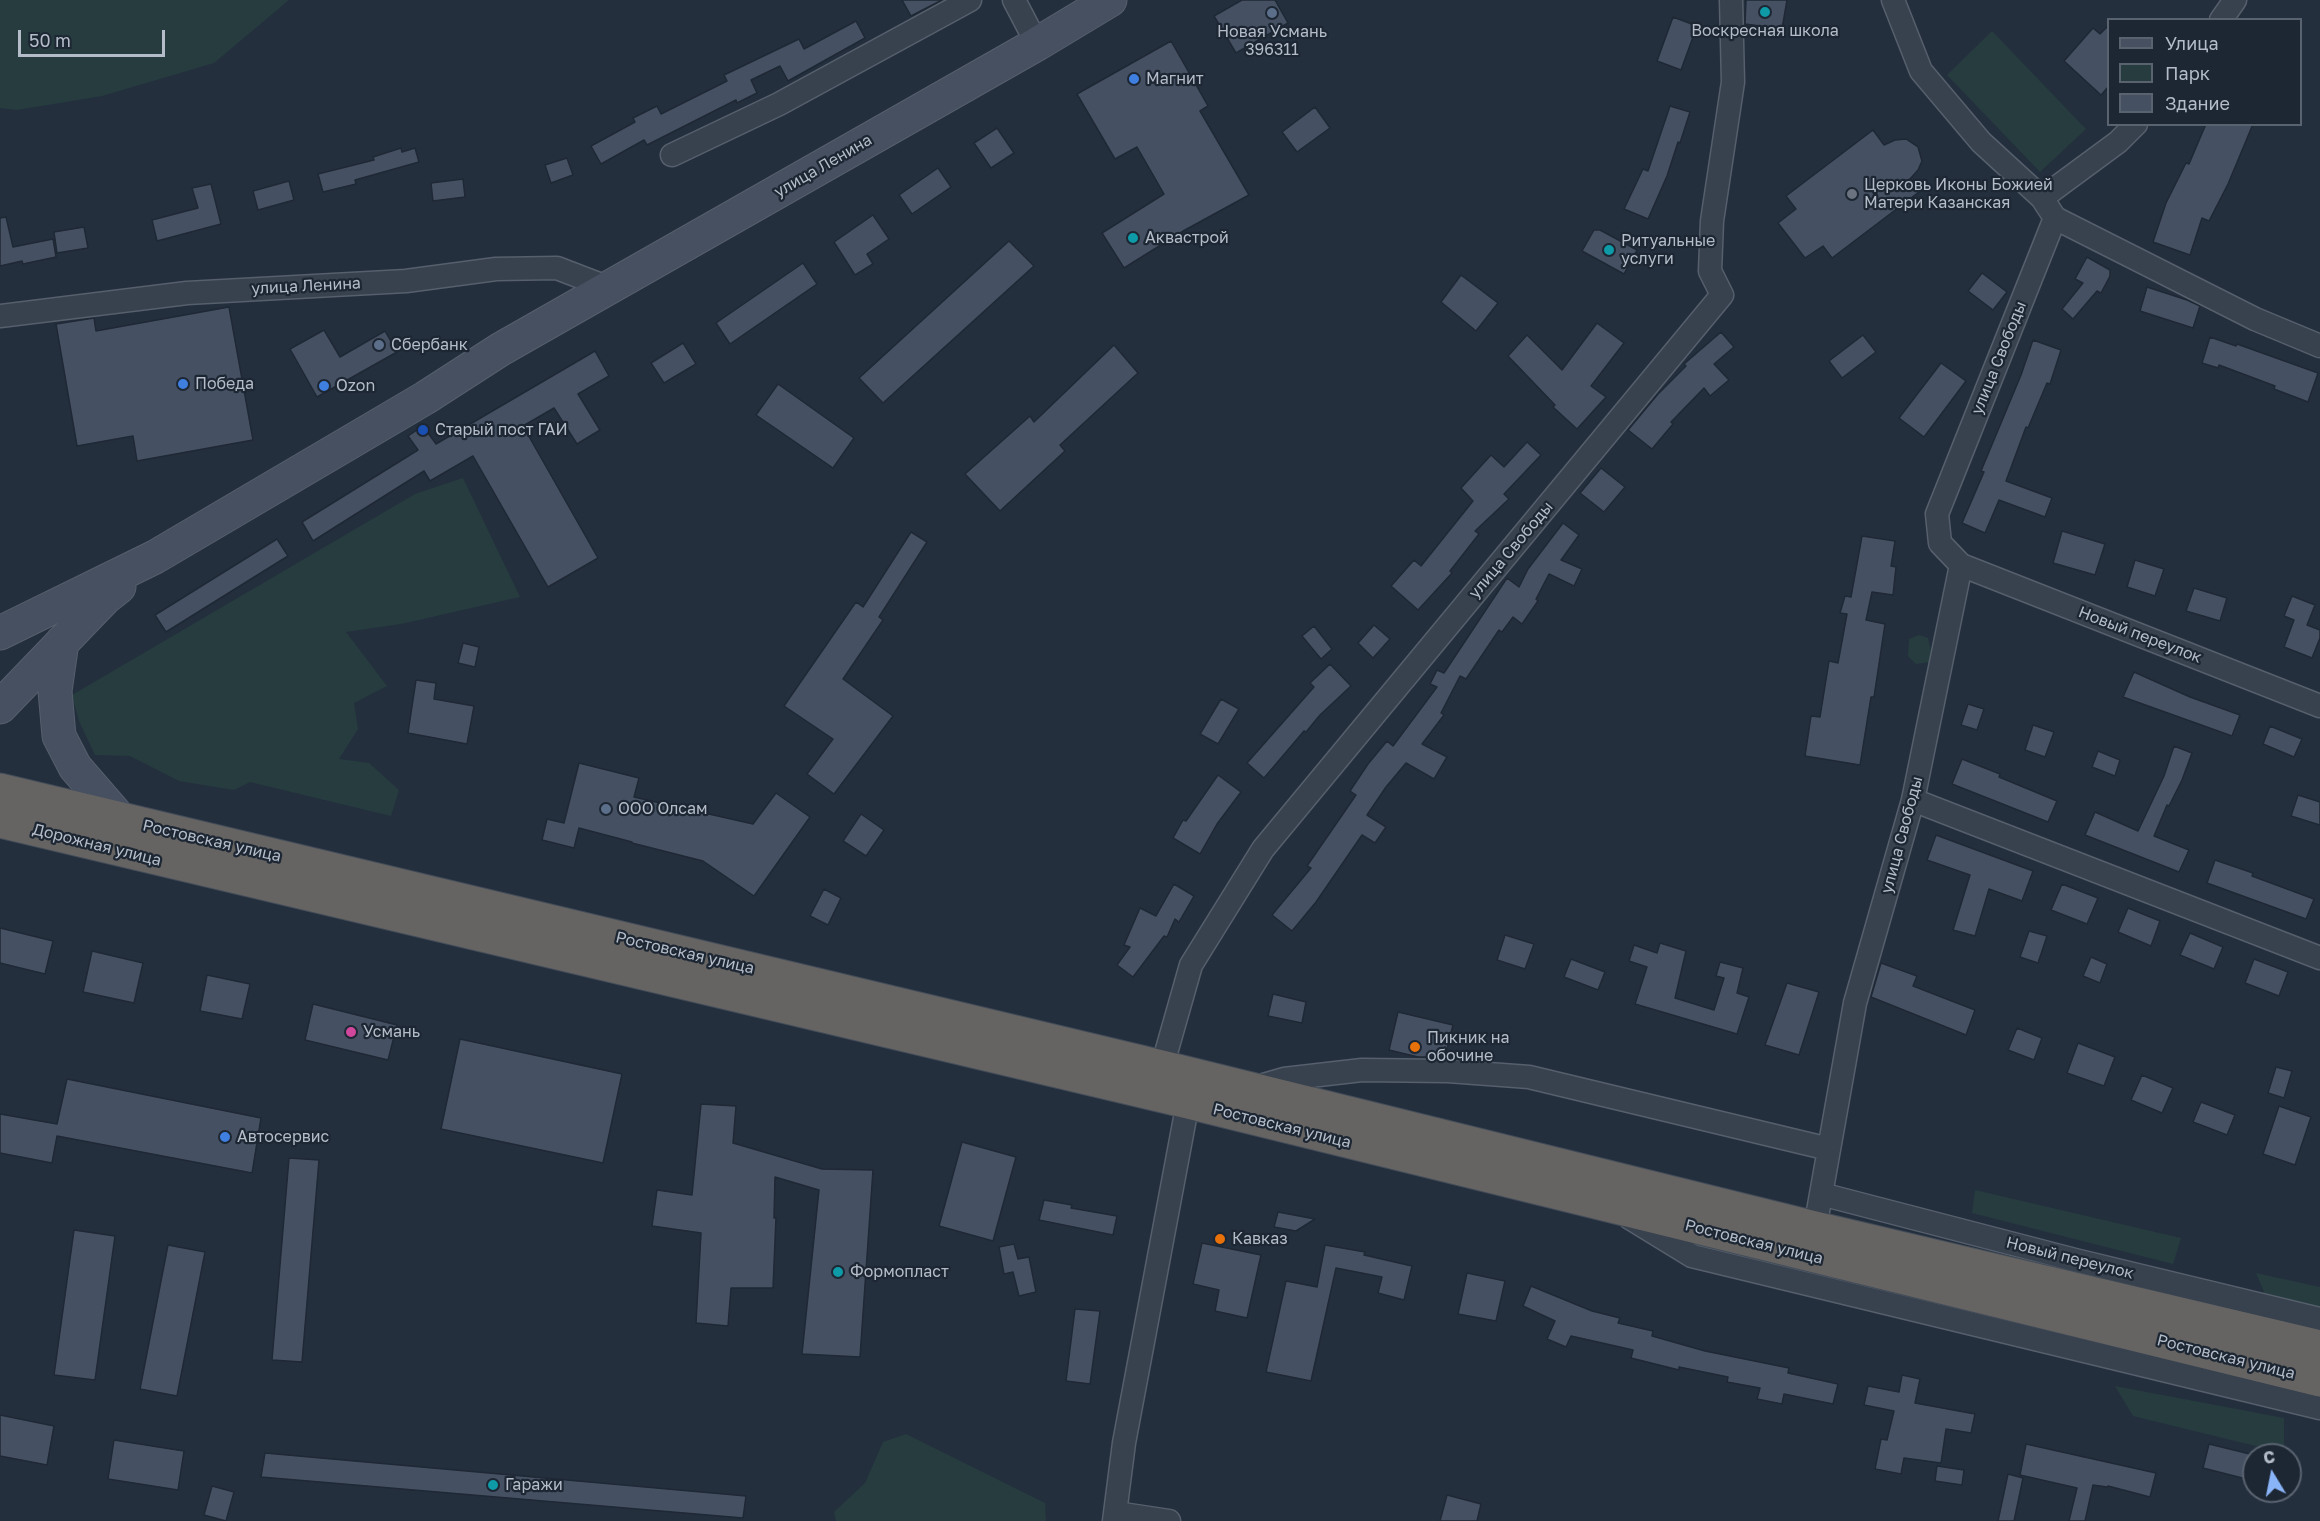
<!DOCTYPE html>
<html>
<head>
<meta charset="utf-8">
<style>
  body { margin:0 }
  #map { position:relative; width:2320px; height:1521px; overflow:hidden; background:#242f3e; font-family:"Golos Text",sans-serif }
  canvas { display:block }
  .legend { position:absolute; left:2107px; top:18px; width:195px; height:108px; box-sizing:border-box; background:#1d2633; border:2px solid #59626f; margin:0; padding:8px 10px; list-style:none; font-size:18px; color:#b4bcc9 }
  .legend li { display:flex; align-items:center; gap:12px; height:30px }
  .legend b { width:30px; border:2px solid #59626f }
  .north { position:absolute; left:2242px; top:1443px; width:60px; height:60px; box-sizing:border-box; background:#1d2633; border:2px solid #59626f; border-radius:50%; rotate:350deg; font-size:16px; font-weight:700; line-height:24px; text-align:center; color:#b4bcc9 }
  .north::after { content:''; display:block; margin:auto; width:21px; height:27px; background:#8ab4f8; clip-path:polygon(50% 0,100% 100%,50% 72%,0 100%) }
  .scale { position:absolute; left:18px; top:30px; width:147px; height:27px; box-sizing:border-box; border:3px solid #b4bcc9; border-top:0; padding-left:8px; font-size:18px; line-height:21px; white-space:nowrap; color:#b4bcc9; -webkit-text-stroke:4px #1d2633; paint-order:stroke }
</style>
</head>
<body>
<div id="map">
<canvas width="2320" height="1521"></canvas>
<ul class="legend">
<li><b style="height:8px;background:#465061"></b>Улица</li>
<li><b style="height:16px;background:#263c3f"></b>Парк</li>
<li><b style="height:16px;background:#455162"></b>Здание</li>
</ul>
<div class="north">С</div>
<div class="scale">50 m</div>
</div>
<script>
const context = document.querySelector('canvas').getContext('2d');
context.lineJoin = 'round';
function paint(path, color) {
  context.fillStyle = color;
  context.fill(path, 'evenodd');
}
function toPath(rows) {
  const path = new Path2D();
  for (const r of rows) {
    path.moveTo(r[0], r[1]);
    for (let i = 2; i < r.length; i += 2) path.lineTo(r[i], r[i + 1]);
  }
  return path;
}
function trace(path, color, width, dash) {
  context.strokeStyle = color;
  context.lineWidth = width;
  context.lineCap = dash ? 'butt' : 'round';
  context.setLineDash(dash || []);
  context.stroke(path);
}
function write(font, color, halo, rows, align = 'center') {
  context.font = font + ' "Golos Text",sans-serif';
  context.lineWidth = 4.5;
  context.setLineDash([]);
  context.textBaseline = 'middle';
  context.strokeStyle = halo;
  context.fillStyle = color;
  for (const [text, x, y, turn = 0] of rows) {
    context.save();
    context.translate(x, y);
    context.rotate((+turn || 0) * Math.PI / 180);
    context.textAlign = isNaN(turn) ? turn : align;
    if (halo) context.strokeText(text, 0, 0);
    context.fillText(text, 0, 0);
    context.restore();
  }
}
paint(toPath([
  [0,0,289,0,214,63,102,96,17,110,0,108],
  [1992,31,2086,129,2040,172,1947,75],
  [463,478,520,597,401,624,346,632,387,686,354,703,358,729,339,759,369,763,399,790,391,816,250,782,234,790,179,781,130,756,95,755,79,721,72,695,415,494],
  [1919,635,1928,638,1931,651,1929,662,1916,664,1908,656,1909,639],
  [1975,1190,2181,1238,2173,1264,1972,1213],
  [2256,1273,2320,1287,2320,1312,2267,1299],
  [2115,1386,2284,1418,2284,1453,2133,1416],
  [906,1434,1045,1503,1046,1521,836,1521,834,1512,865,1483,883,1442]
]), '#263c3f');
const building = toPath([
  [902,0,942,0,911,16,902,0],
  [1242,0,1275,0,1288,23,1236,53,1214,16,1242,0],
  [1746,0,1787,0,1782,29,1745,24,1746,0],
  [1673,17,1697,26,1681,70,1657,61,1673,17],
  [856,21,865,38,788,81,780,66,751,80,757,93,737,103,736,100,647,145,644,140,601,164,591,146,635,122,633,118,657,106,661,114,727,81,724,75,799,39,804,49,856,21],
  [2109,25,2109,86,2101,95,2064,61,2093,28,2100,34,2109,25],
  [1171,41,1208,106,1200,111,1249,195,1185,230,1124,268,1102,233,1164,194,1137,147,1115,159,1077,94,1171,41],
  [1670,106,1690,112,1680,143,1678,142,1667,176,1648,219,1624,209,1643,169,1648,171,1670,106],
  [1315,107,1330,128,1297,152,1282,132,1315,107],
  [2206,124,2253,124,2228,184,2209,221,2202,218,2190,255,2153,242,2166,203,2186,163,2189,164,2206,124],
  [997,128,1014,153,991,168,974,143,997,128],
  [1873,130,1884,145,1895,140,1906,139,1918,147,1922,161,1918,170,1910,179,1919,192,1832,258,1823,246,1805,258,1778,223,1796,209,1786,196,1873,130],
  [401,148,402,152,415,148,419,162,355,180,356,184,323,192,318,174,374,160,373,157,401,148],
  [567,158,573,175,551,183,545,165,567,158],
  [938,168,951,187,912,214,899,195,938,168],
  [463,179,465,197,433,201,431,183,463,179],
  [289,181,294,200,258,210,253,191,289,181],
  [211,184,221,224,157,241,152,220,198,208,192,188,211,184],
  [873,215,889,239,867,254,873,264,855,275,834,242,873,215],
  [6,217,13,247,53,239,56,257,23,264,22,261,0,266,0,218,6,217],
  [84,227,88,248,57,253,54,232,84,227],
  [1594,230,1600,230,1637,250,1624,274,1582,251,1594,230],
  [1009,241,1034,266,883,403,859,378,1009,241],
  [2087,257,2110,270,2110,276,2101,293,2097,291,2073,319,2062,309,2083,283,2075,279,2087,257],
  [803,263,817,284,730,344,716,323,803,263],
  [1982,273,2007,292,1993,310,1968,291,1982,273],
  [1461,275,1498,303,1476,331,1441,302,1461,275],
  [2147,287,2187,300,2200,306,2193,328,2140,311,2147,287],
  [229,307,253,440,137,461,133,436,77,446,56,324,94,318,96,331,229,307],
  [1597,323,1624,343,1591,386,1606,397,1577,429,1553,407,1555,405,1508,356,1527,335,1562,370,1597,323],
  [324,330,340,357,385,331,397,352,317,397,290,349,324,330],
  [1721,332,1734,347,1714,364,1729,380,1710,396,1704,388,1671,422,1673,424,1652,449,1628,430,1658,394,1686,366,1684,364,1721,332],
  [1863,335,1876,352,1842,378,1829,361,1863,335],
  [2210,337,2236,346,2237,344,2318,373,2308,402,2274,389,2275,386,2219,365,2218,368,2202,363,2210,337],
  [2033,340,2061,350,2050,384,2047,383,2028,428,2026,427,2006,481,2052,498,2045,517,1999,500,1985,533,1962,523,1984,472,1981,471,2021,375,2033,340],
  [683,343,696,364,664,383,651,363,683,343],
  [1114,345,1138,373,1060,445,1065,451,1000,511,965,474,1030,416,1034,422,1114,345],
  [595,351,609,376,578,394,600,430,577,444,554,408,523,426,598,558,548,587,473,456,430,481,424,471,313,541,302,522,418,450,408,436,423,426,436,444,595,351],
  [1941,363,1966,381,1924,437,1899,418,1941,363],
  [778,384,854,438,833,468,756,415,778,384],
  [1527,442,1541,455,1504,494,1509,499,1475,531,1479,534,1450,571,1452,573,1418,610,1391,586,1414,560,1421,566,1473,501,1461,488,1491,455,1504,467,1527,442],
  [1601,468,1625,487,1604,512,1580,493,1601,468],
  [1563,523,1579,535,1561,560,1582,569,1574,586,1549,574,1536,599,1538,601,1522,624,1513,617,1502,632,1499,630,1466,679,1460,676,1441,713,1444,715,1422,744,1447,757,1434,779,1406,763,1386,787,1367,815,1386,827,1375,843,1362,835,1316,902,1292,931,1272,915,1311,868,1307,866,1356,795,1350,791,1368,764,1387,741,1393,746,1437,687,1430,684,1437,670,1444,673,1507,578,1519,587,1528,569,1563,523],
  [2062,531,2105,544,2095,575,2053,563,2062,531],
  [911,532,927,542,879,617,883,620,843,679,893,716,834,794,807,774,833,739,784,706,856,602,863,607,911,532],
  [1862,536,1895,541,1891,566,1896,567,1893,595,1872,592,1866,620,1885,624,1874,697,1871,697,1860,765,1805,756,1811,716,1820,717,1829,661,1838,663,1847,614,1840,613,1845,596,1851,597,1862,536],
  [277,539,288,556,166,632,155,615,277,539],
  [2135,560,2164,569,2155,596,2127,587,2135,560],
  [2194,588,2227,598,2220,621,2186,611,2194,588],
  [2292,596,2315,605,2307,625,2320,630,2320,638,2312,658,2284,647,2294,620,2284,616,2292,596],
  [1374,625,1390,639,1373,658,1358,643,1374,625],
  [1314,626,1332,649,1321,659,1302,636,1314,626],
  [463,643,479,647,475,667,458,663,463,643],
  [1330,664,1351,686,1320,715,1306,732,1304,731,1264,778,1247,763,1314,687,1310,683,1330,664],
  [2134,672,2190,697,2240,715,2232,736,2123,697,2134,672],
  [416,680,436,683,434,699,474,706,467,744,408,733,416,680],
  [1221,699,1239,709,1218,744,1200,734,1221,699],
  [1968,704,1984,709,1977,730,1961,725,1968,704],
  [2033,725,2054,732,2045,757,2025,750,2033,725],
  [2270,726,2302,739,2294,757,2263,744,2270,726],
  [2174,746,2192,753,2182,780,2169,806,2167,805,2154,836,2189,850,2179,872,2085,835,2095,812,2138,831,2164,776,2174,746],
  [2098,751,2120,760,2115,776,2092,767,2098,751],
  [1962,759,2000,774,1999,777,2057,801,2048,822,1952,784,1962,759],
  [579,763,639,778,634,797,753,824,776,793,810,817,754,896,703,861,632,843,632,842,579,828,574,848,542,840,547,819,564,823,579,763],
  [1218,775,1241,792,1217,824,1200,854,1173,838,1183,820,1186,821,1218,775],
  [2298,795,2320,802,2320,825,2291,816,2298,795],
  [861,814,884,830,866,856,843,841,861,814],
  [1936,835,2033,871,2022,901,1989,889,1975,936,1953,930,1970,875,1927,860,1936,835],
  [2215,860,2253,873,2252,876,2314,899,2306,919,2207,883,2215,860],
  [1174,884,1194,896,1179,922,1175,919,1167,937,1164,936,1133,977,1117,965,1130,947,1124,945,1140,908,1156,916,1174,884],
  [2062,884,2098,898,2087,924,2051,910,2062,884],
  [824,889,841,898,828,925,810,916,824,889],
  [2128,908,2160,921,2151,946,2118,932,2128,908],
  [0,928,53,941,45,974,0,963,0,928],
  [2029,931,2047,936,2038,963,2020,957,2029,931],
  [2190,933,2223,947,2214,969,2180,955,2190,933],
  [1505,935,1534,944,1525,969,1497,960,1505,935],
  [1660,943,1686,951,1675,998,1714,1010,1724,978,1716,976,1720,962,1743,968,1737,993,1749,997,1737,1034,1635,1004,1647,967,1629,961,1634,945,1657,953,1660,943],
  [92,951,143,963,134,1003,83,992,92,951],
  [2091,957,2107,964,2100,983,2083,976,2091,957],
  [1571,959,1605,972,1598,990,1564,977,1571,959],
  [2254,959,2288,972,2279,996,2245,983,2254,959],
  [1881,963,1917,976,1913,986,1975,1010,1966,1035,1871,997,1881,963],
  [207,975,250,984,242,1019,200,1011,207,975],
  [1787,983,1819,992,1799,1055,1765,1045,1787,983],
  [1273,994,1306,1002,1302,1023,1268,1016,1273,994],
  [313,1004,397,1025,388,1060,305,1040,313,1004],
  [1398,1012,1453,1025,1445,1057,1418,1057,1389,1050,1398,1012],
  [2017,1028,2042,1038,2034,1060,2008,1050,2017,1028],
  [460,1039,622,1074,603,1163,441,1129,460,1039],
  [2078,1043,2115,1057,2104,1086,2067,1073,2078,1043],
  [2276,1067,2292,1071,2284,1098,2268,1093,2276,1067],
  [2142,1075,2173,1088,2162,1113,2131,1100,2142,1075],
  [67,1079,261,1118,252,1173,57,1136,52,1163,0,1153,0,1114,57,1124,67,1079],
  [2201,1102,2235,1115,2227,1135,2193,1122,2201,1102],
  [701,1104,736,1106,733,1143,822,1169,873,1170,860,1357,802,1354,819,1190,775,1177,774,1218,776,1218,773,1288,731,1288,728,1326,696,1323,701,1233,652,1226,657,1190,692,1195,701,1104],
  [2279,1106,2311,1117,2295,1165,2263,1154,2279,1106],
  [962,1142,1016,1157,993,1241,939,1226,962,1142],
  [289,1158,319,1160,302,1362,272,1360,289,1158],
  [1044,1200,1072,1205,1071,1208,1117,1216,1113,1235,1039,1220,1044,1200],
  [1278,1212,1315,1219,1296,1231,1274,1227,1278,1212],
  [74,1230,115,1236,95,1380,54,1375,74,1230],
  [1202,1243,1261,1255,1247,1318,1215,1311,1219,1290,1193,1284,1202,1243],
  [1014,1244,1018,1259,1029,1257,1036,1292,1019,1296,1013,1272,1004,1274,999,1247,1014,1244],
  [168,1245,205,1252,177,1396,140,1389,168,1245],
  [1325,1245,1365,1252,1364,1255,1412,1266,1404,1300,1378,1293,1382,1277,1336,1268,1311,1381,1266,1372,1286,1281,1317,1287,1325,1245],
  [1467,1273,1505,1281,1496,1321,1458,1314,1467,1273],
  [1531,1286,1592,1311,1620,1318,1618,1323,1653,1331,1652,1336,1705,1351,1789,1368,1788,1373,1838,1384,1833,1404,1784,1394,1782,1404,1757,1399,1760,1388,1727,1382,1728,1377,1679,1367,1679,1370,1631,1358,1633,1350,1571,1336,1566,1347,1547,1339,1555,1321,1523,1306,1531,1286],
  [1075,1309,1100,1311,1090,1384,1066,1381,1075,1309],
  [1902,1375,1920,1379,1915,1403,1975,1414,1971,1433,1946,1429,1941,1463,1904,1458,1901,1474,1875,1469,1881,1439,1887,1440,1894,1411,1864,1405,1868,1386,1899,1392,1902,1375],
  [0,1415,54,1426,47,1465,0,1456,0,1415],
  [114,1440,184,1451,178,1490,108,1479,114,1440],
  [2026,1444,2156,1473,2150,1497,2108,1486,2107,1487,2093,1485,2085,1521,2069,1521,2077,1488,2020,1475,2026,1444],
  [2209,1444,2254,1455,2254,1481,2203,1468,2209,1444],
  [265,1453,746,1496,743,1518,261,1477,265,1453],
  [1937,1466,1964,1470,1962,1485,1935,1481,1937,1466],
  [2008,1474,2023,1478,2014,1521,1998,1521,2008,1474],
  [212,1486,234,1492,226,1521,204,1515,212,1486],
  [1447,1495,1481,1504,1477,1521,1440,1521,1447,1495]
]);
paint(building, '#455162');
trace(building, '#1f2835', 1.5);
const minor = toPath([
  [1014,0,1037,44],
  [1893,0,1921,71,1981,142,2042,198,2055,218,2255,319,2320,346],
  [2221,20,2235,0],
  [672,155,779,104,970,0],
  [2042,198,2118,142,2136,124],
  [0,316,187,293,406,281,496,269,557,268,609,288],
  [1961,565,2320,706],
  [1913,800,2320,958],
  [1162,1067,1191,965,1263,849,1722,295,1710,271,1712,221,1733,82,1731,0],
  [1253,1088,1284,1079,1362,1070,1448,1071,1529,1077,1829,1149],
  [1821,1194,2075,1260,2320,1319],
  [1630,1218,1692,1256,2320,1408],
  [1815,1228,1855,1003,1913,800,1961,565,1940,543,1937,514,2055,218],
  [1116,1513,1169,1521],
  [1114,1521,1124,1443,1188,1102]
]);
const secondary = toPath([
  [0,633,155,557,425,398,501,349,1037,44,1110,0],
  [62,642,55,691,59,736,75,767,120,819],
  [0,707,105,598,119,587]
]);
const trunk = toPath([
  [0,790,1162,1067,1815,1228,2320,1347],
  [0,821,1188,1102,2320,1380]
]);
trace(minor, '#565f6c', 25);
trace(secondary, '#565f6c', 35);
trace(trunk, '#434c59', 35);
trace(minor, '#38414e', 22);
trace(secondary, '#465061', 33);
trace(trunk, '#656462', 33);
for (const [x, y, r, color] of [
  [1765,12,6,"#0f9aa8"],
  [1272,13,6,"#5c6f8a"],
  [1134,79,6,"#3f7fe0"],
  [1852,194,6,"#6b7280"],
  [1133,238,6,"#0f9aa8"],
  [1609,250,6,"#0f9aa8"],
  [379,345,6,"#5c6f8a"],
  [183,384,6,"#3f7fe0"],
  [324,386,6,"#3f7fe0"],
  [423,430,6,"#1a4fb4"],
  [606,809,6,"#5c6f8a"],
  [351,1032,6,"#d1479c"],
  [1415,1047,6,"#e8710a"],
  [225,1137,6,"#3f7fe0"],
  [1220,1239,6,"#e8710a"],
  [838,1272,6,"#0f9aa8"],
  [493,1485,6,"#0f9aa8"]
]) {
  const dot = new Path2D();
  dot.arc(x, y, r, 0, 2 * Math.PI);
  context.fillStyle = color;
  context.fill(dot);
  trace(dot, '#1d2633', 2);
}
write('16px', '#b4bcc9', '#1d2633', [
  ["Воскресная школа",1765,31,"center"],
  ["Новая Усмань",1272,32,"center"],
  ["396311",1272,50,"center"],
  ["Магнит",1146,79],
  ["Церковь Иконы Божией",1864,185],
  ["Матери Казанская",1864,203],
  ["Аквастрой",1145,238],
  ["Ритуальные",1621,241],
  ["услуги",1621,259],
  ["Сбербанк",391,345],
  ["Победа",195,384],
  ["Ozon",336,386],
  ["Старый пост ГАИ",435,430],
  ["ООО Олсам",618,809],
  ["Усмань",363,1032],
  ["Пикник на",1427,1038],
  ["обочине",1427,1056],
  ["Автосервис",237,1137],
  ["Кавказ",1232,1239],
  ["Формопласт",850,1272],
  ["Гаражи",505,1485]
], 'left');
write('16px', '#b4bcc9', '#1d2633', [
  ["улица Ленина",823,166,-30],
  ["улица Ленина",306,286,-3],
  ["улица Свободы",1999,358,-68],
  ["улица Свободы",1511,550,-50],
  ["Новый переулок",2140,635,21],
  ["улица Свободы",1902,835,-75],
  ["Ростовская улица",212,841,13],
  ["Дорожная улица",97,845,14],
  ["Ростовская улица",685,953,13],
  ["Ростовская улица",1282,1126,14],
  ["Ростовская улица",1754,1242,14],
  ["Новый переулок",2070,1258,14],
  ["Ростовская улица",2226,1357,14]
]);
</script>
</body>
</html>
